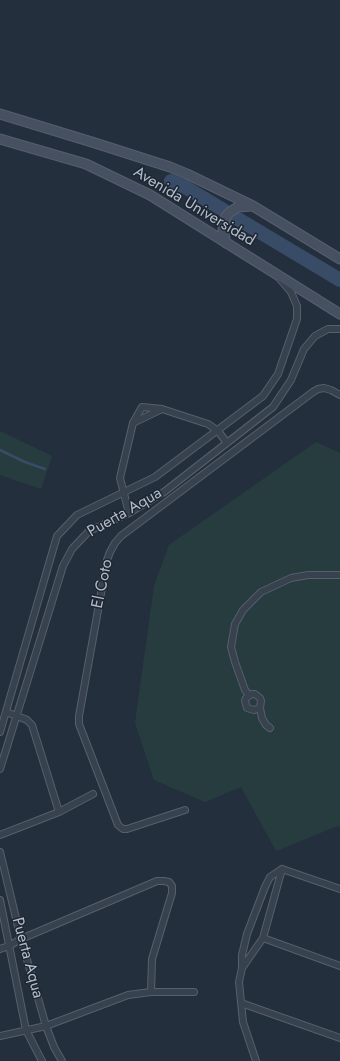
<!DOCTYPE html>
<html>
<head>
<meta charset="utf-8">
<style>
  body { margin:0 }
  canvas { display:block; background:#242f3e }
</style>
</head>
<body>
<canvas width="340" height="1061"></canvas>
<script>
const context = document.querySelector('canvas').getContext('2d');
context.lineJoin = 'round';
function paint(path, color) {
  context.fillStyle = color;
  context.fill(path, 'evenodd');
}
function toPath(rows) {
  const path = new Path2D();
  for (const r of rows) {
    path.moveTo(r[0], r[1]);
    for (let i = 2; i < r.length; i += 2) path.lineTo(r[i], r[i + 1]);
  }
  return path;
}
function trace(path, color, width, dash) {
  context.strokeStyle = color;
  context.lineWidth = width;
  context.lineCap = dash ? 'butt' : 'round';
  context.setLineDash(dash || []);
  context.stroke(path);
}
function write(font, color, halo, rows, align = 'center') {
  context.font = font + ' Jost,sans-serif';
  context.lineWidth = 3;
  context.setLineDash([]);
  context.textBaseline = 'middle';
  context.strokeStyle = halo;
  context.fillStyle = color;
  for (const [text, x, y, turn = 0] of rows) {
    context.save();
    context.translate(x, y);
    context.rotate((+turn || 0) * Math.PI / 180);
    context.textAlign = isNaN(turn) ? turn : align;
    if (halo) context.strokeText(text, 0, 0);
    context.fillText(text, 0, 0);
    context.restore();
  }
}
paint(toPath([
  [0,431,52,456,41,489,0,475],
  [316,442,340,453,340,826,335,827,276,851,241,787,205,802,154,780,135,723,154,586,169,545]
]), '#263c3f');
trace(toPath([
  [0,450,25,462,45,469]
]), '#394c67', 2.5);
trace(toPath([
  [171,181,185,187,225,211],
  [233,216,340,280]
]), '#394c67', 14);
const street = toPath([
  [133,423,162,409],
  [129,513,120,478,133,423,142,407,162,409,208,424,218,431,227,443],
  [249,695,245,690,235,662,231,647,235,624,243,610,261,592,291,578,308,575,340,575],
  [260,708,254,710,247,708,245,701,246,698,252,694,255,694,260,698,261,701,260,708,262,718,266,725,270,728],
  [6,712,22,718,27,720,32,725,59,812],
  [0,732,57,536,77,515,155,477,263,396,278,374,297,319,297,306,291,292,280,279],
  [0,769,63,566,72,549,89,531,129,513,164,492,273,407,291,380,304,349,315,336,328,329,340,329],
  [185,810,127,829,123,829,118,825,79,724,79,716,107,560,110,552,115,543,121,536,313,392,318,389,324,388,331,390,340,395],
  [0,835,59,812,93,794],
  [0,852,21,939,46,1026,54,1047,62,1061],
  [282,869,340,889],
  [0,900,26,1030,42,1061],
  [263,938,340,966],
  [0,949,9,946,21,939,157,881,164,881,169,882,172,886,172,893,152,959,151,992],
  [242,968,263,938,282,869],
  [241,1003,340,1038],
  [0,1036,46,1026,128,995,151,992,194,992],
  [256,1061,243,1022,239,982,242,968,242,955,247,934,265,887,270,877,282,869]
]);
const secondary = toPath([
  [0,114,95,143,170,167,187,174,253,206,340,259],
  [0,139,86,164,150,195,340,314],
  [226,243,223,230,226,216,230,212,238,207,252,206]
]);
trace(street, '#565f6c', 8);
trace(secondary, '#565f6c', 11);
trace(street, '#38414e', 6);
trace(secondary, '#465061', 9);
write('16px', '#b4bcc9', '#1d2633', [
  ["Avenida Universidad",194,207,31],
  ["Puerta Aqua",125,513,-30],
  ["El Coto",103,584,-78],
  ["Puerta Aqua",27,958,75]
]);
</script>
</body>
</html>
